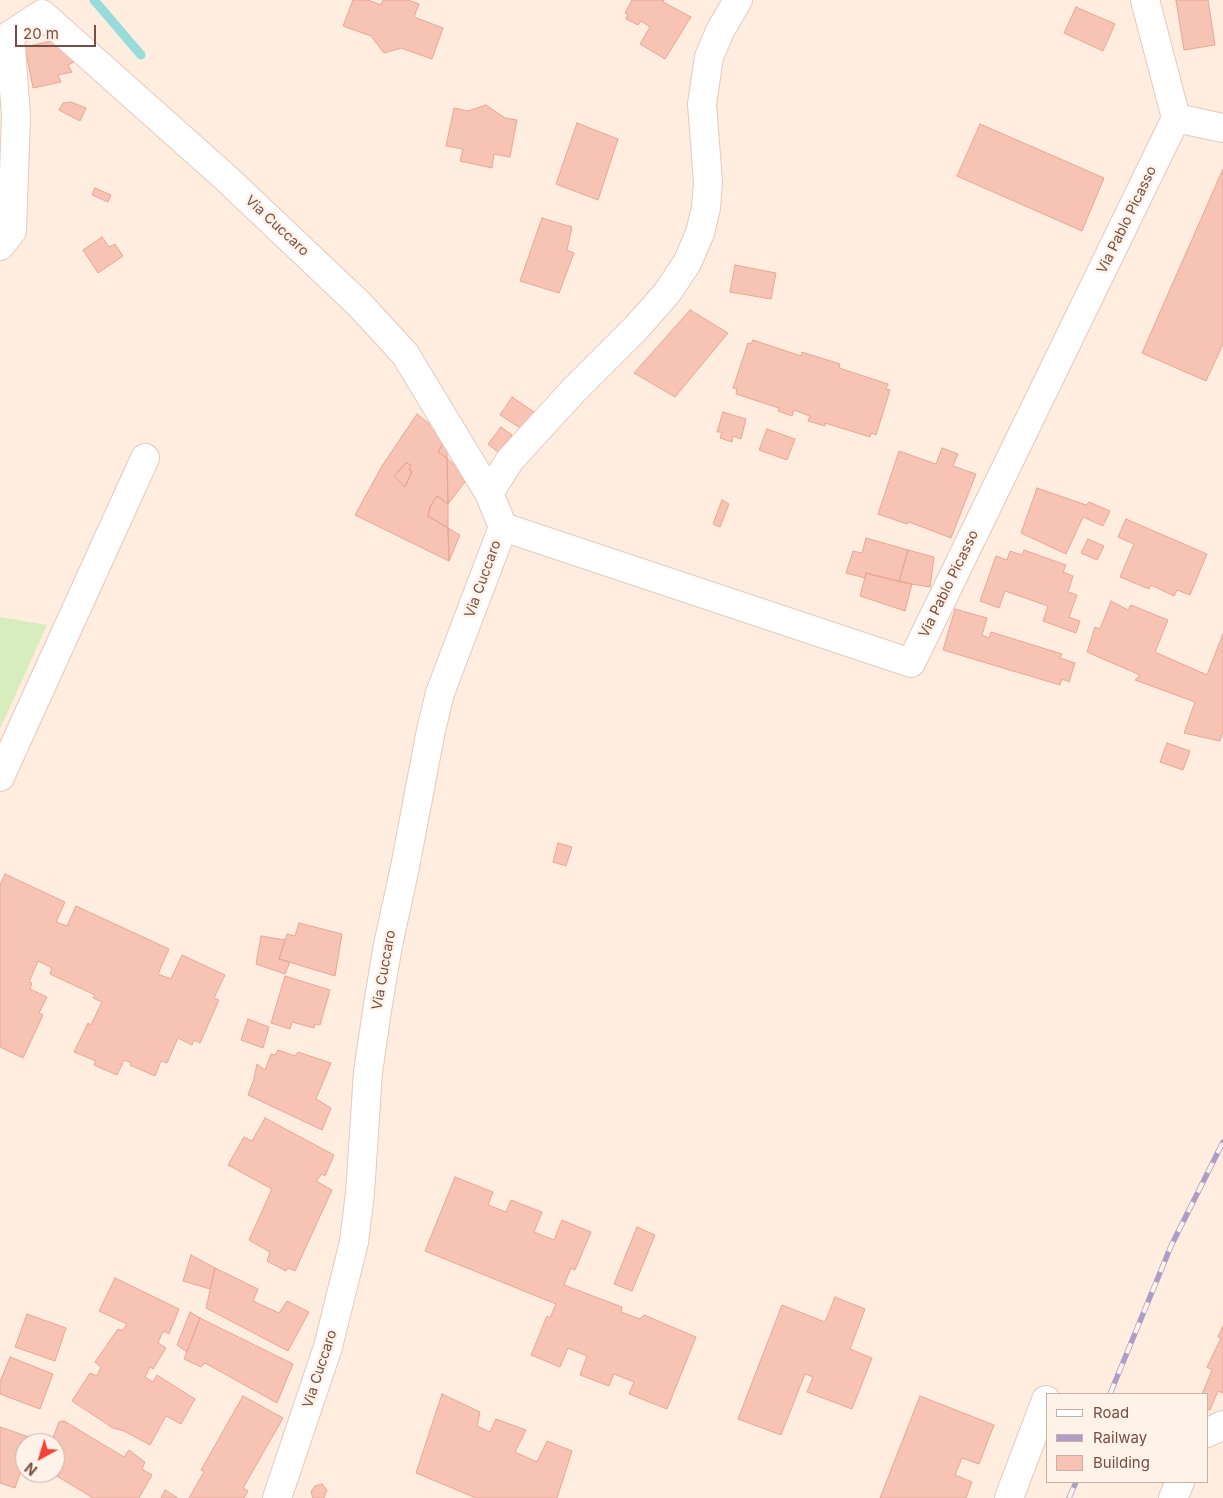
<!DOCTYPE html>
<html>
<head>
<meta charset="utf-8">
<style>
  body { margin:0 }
  #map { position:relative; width:1223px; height:1498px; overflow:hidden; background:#ffeddf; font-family:Inter,sans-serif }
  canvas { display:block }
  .legend { position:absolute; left:1046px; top:1393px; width:162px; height:90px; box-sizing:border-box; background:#fff2e8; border:1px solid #c9b0a6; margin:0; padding:6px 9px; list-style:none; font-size:15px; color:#774e44 }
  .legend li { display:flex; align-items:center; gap:10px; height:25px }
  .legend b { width:25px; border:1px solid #c9b0a6 }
  .north { position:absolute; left:15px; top:1433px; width:50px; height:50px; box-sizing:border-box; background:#fff2e8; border:1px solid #c9b0a6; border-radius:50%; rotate:219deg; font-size:14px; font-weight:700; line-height:20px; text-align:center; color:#774e44 }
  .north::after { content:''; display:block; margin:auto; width:18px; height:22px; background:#f54137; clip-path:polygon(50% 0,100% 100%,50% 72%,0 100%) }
  .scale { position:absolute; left:15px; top:25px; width:81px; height:22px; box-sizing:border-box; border:2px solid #774e44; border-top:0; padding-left:6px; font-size:15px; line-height:18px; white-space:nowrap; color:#774e44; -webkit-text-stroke:4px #fff2e8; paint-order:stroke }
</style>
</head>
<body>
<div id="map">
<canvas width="1223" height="1498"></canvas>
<ul class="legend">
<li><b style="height:6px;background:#fff"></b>Road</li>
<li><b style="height:6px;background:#ad9dc8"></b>Railway</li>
<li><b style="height:14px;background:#f7c3b4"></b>Building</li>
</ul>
<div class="north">N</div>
<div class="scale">20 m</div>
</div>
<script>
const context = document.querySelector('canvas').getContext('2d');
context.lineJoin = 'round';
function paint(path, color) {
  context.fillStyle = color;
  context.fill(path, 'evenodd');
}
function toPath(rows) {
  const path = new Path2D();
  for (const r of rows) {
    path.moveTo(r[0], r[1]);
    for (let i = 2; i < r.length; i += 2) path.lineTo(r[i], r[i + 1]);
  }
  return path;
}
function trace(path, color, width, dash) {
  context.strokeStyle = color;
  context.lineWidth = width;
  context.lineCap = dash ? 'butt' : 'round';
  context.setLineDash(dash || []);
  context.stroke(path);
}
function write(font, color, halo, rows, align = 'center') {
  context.font = font + ' Inter,sans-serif';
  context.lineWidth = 5;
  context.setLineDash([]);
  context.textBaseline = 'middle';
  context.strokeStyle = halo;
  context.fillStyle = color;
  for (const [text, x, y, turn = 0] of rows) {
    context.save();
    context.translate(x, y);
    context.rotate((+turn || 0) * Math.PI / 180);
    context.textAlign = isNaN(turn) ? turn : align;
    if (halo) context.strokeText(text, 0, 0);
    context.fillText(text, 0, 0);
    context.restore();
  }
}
paint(toPath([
  [0,617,47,625,0,729]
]), '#d8edbd');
trace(toPath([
  [94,0,141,55]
]), '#97dcdb', 9);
const building = toPath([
  [353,0,368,0,381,5,383,0,408,0,419,4,414,17,443,28,432,59,401,48,384,53,371,36,343,26,353,0],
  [632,0,664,0,663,2,691,17,665,59,640,44,650,27,641,21,638,25,626,19,628,14,625,13,632,0],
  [1176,0,1208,0,1215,45,1184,50,1176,0],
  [1076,7,1115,24,1103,51,1064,33,1076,7],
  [51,41,74,62,68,65,72,72,58,75,61,82,33,88,25,47,51,41],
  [71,102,86,108,80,121,59,110,63,103,71,102],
  [486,105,505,118,517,120,510,157,494,154,492,168,460,161,463,149,446,146,454,108,468,111,486,105],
  [577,123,618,139,598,200,556,184,577,123],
  [980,124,1104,178,1082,231,957,176,980,124],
  [1223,169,1223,344,1206,381,1142,353,1223,169],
  [95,188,111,195,108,202,92,195,95,188],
  [542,218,572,227,567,250,574,253,559,293,520,281,542,218],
  [102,237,109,247,115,244,123,256,98,273,83,250,102,237],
  [735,265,776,273,771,299,730,292,735,265],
  [690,310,728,333,675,397,634,373,690,310],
  [753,340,801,356,802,352,840,364,839,368,888,384,886,389,890,390,876,435,871,433,870,437,825,423,825,426,808,421,810,416,794,410,792,416,778,411,779,408,736,394,737,389,733,388,748,343,751,344,753,340],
  [512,397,537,414,525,431,500,415,512,397],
  [723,412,746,419,741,439,733,436,732,442,720,438,722,432,717,432,723,412],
  [417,414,447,438,438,452,447,458,448,504,437,496,430,507,428,516,448,528,449,561,355,515,382,466,417,414],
  [406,463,411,465,409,470,412,471,405,487,394,476,406,463],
  [501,427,512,435,503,446,509,451,504,457,488,444,501,427],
  [767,429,795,439,787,460,759,450,767,429],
  [447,438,447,458,438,452,447,438],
  [942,448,958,454,953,466,976,474,951,538,909,522,907,524,878,514,899,451,936,464,942,448],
  [447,458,468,478,448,504,447,458],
  [406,463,411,465,409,470,412,471,405,487,394,476,406,463],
  [1037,488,1086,505,1089,502,1110,511,1103,526,1083,517,1066,554,1021,533,1037,488],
  [437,496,448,504,448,528,428,516,430,507,437,496],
  [722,500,729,504,720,527,713,524,722,500],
  [1126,519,1207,554,1190,595,1177,590,1174,596,1151,585,1149,589,1120,577,1134,544,1118,537,1126,519],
  [448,528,460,535,449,561,448,528],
  [866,538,908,550,899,582,866,573,865,578,846,573,853,551,862,553,866,538],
  [1088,539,1104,546,1097,560,1081,553,1088,539],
  [908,550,934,557,930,587,899,582,908,550],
  [1024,550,1066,565,1063,572,1073,576,1068,592,1077,595,1069,617,1080,621,1076,633,1043,621,1048,606,1005,591,999,608,980,601,996,556,1007,560,1010,551,1022,555,1024,550],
  [866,573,912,584,905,611,860,596,866,573],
  [1111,601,1128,610,1131,605,1168,620,1155,652,1207,675,1223,634,1223,731,1220,741,1184,733,1195,702,1135,680,1140,675,1087,652,1095,627,1100,629,1111,601],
  [955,609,987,618,982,635,989,638,991,632,1062,654,1060,658,1075,663,1069,682,1062,679,1060,685,943,650,955,609],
  [1167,743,1190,751,1183,770,1160,762,1167,743],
  [558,843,572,847,566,866,553,862,558,843],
  [5,874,65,902,56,922,67,926,76,906,169,949,158,974,171,979,182,955,225,975,214,998,219,1000,200,1043,194,1040,192,1045,178,1038,167,1063,161,1061,155,1076,130,1065,131,1063,124,1060,117,1075,94,1065,96,1061,74,1052,88,1023,91,1025,102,1002,93,998,95,995,50,974,52,968,38,961,29,982,32,983,30,989,47,997,39,1013,43,1015,23,1058,0,1047,0,885,5,874],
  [299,923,342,934,335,976,279,959,287,934,295,936,299,923],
  [261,936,285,940,279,959,290,962,285,974,256,964,261,936],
  [285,976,330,990,320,1025,315,1024,314,1028,292,1022,290,1029,271,1023,285,976],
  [248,1019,269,1027,263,1048,241,1040,248,1019],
  [278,1050,295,1056,298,1052,331,1063,316,1099,331,1108,322,1130,248,1095,254,1079,257,1064,265,1070,271,1054,275,1055,278,1050],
  [265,1118,334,1155,325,1176,322,1174,316,1181,332,1190,295,1271,288,1268,286,1271,267,1261,270,1252,249,1240,272,1189,228,1165,244,1137,252,1141,265,1118],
  [455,1177,493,1192,488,1205,506,1212,511,1200,542,1212,534,1232,554,1240,562,1220,591,1232,575,1270,571,1268,564,1285,622,1307,621,1312,640,1319,644,1315,696,1337,667,1409,629,1394,634,1382,614,1374,609,1386,580,1375,587,1356,568,1348,560,1367,531,1355,547,1316,550,1318,556,1304,425,1251,455,1177],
  [637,1227,655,1235,632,1291,614,1284,637,1227],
  [191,1255,215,1268,210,1289,183,1281,191,1255],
  [215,1268,258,1289,253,1301,279,1313,287,1301,309,1312,288,1351,206,1308,215,1268],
  [115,1278,179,1309,169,1334,163,1331,158,1343,166,1348,153,1369,150,1367,145,1377,153,1382,157,1375,195,1399,181,1424,166,1416,150,1445,124,1431,113,1428,72,1401,90,1373,97,1376,101,1367,95,1362,118,1329,122,1331,127,1324,99,1311,115,1278],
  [835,1297,865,1309,850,1349,872,1358,852,1409,807,1392,813,1377,805,1374,781,1435,738,1419,782,1305,825,1322,835,1297],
  [190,1312,200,1318,187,1352,177,1345,190,1312],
  [27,1314,66,1328,55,1361,15,1347,27,1314],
  [200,1318,293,1364,277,1403,205,1363,201,1367,184,1359,200,1318],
  [1223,1326,1223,1393,1218,1391,1210,1410,1207,1409,1207,1394,1202,1394,1212,1370,1207,1367,1221,1338,1218,1337,1223,1326],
  [10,1357,53,1374,40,1409,0,1394,0,1382,10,1357],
  [442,1394,480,1412,477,1426,490,1432,496,1419,526,1430,515,1452,537,1462,547,1441,572,1451,557,1498,476,1498,416,1473,442,1394],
  [243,1396,283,1418,243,1488,248,1491,244,1498,189,1498,204,1472,201,1470,243,1396],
  [920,1396,994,1425,979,1464,962,1458,955,1475,972,1482,966,1498,880,1498,920,1396],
  [64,1421,124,1457,129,1450,145,1462,142,1469,152,1475,139,1498,93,1498,52,1473,55,1473,55,1443,51,1443,59,1422,64,1421],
  [0,1427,32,1438,31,1443,25,1443,25,1459,15,1488,0,1483,0,1427],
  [322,1484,327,1490,324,1498,313,1498,311,1492,315,1486,322,1484],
  [165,1490,178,1498,161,1498,165,1490]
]);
paint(building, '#f7c3b4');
trace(building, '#eba593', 1);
const minor = toPath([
  [1145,0,1176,118],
  [0,246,12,231,16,116,10,35,42,14,226,178,360,305,405,354,489,493,503,527,440,693,431,730,405,867,388,945,378,1004,368,1072,360,1193,354,1242,328,1347,277,1498],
  [489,493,510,460,574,390,637,327,667,293,687,263,700,233,706,208,708,182,702,104,709,57,720,31,738,0],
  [503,527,911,663,1176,118,1223,128],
  [0,777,145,458],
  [1207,1433,1223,1425],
  [1009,1498,1046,1400],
  [1173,1498,1180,1482]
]);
trace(minor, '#e5c9bd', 30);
trace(minor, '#fff', 28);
const rail = toPath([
  [1110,1394,1171,1246,1223,1142],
  [1069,1498,1076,1482]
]);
trace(rail, '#ad9dc8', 5.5);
trace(rail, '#fff2e8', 4, [11]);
write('14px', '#774e44', '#fff2e8', [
  ["Via Pablo Picasso",1127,220,-64],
  ["Via Cuccaro",277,226,43],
  ["Via Cuccaro",483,579,-70],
  ["Via Pablo Picasso",949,584,-64],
  ["Via Cuccaro",384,970,-80],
  ["Via Cuccaro",320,1369,-72]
]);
</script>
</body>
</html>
